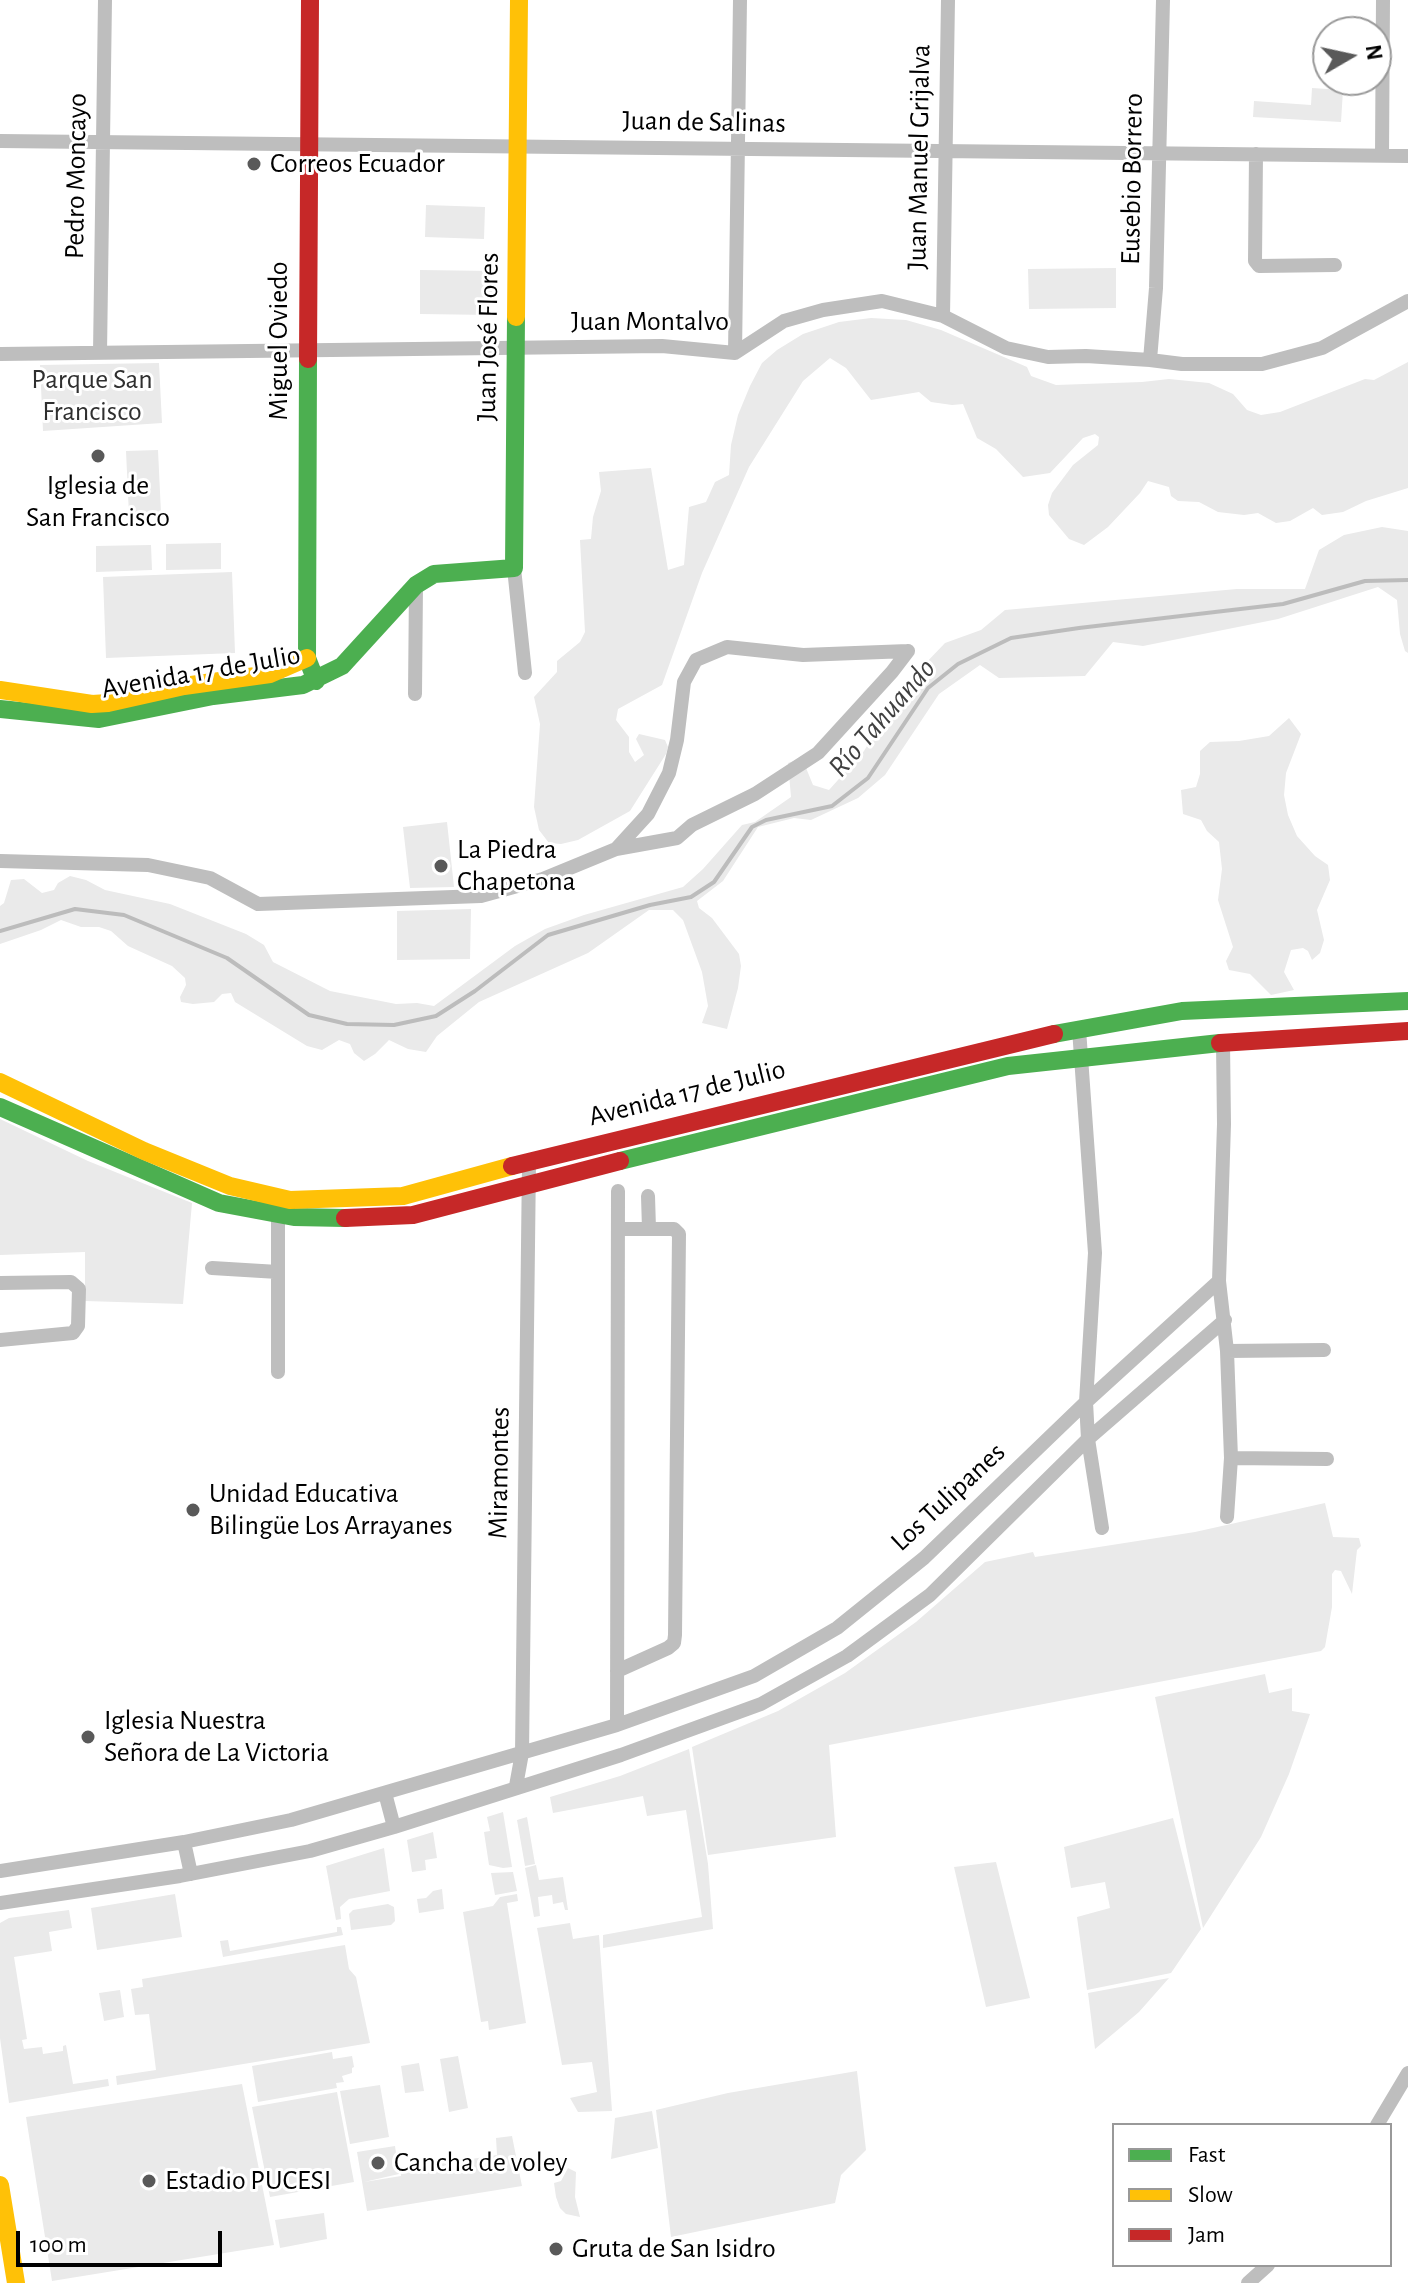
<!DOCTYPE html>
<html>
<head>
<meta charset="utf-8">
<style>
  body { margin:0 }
  #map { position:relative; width:1408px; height:2283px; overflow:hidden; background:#fff; font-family:"Alegreya Sans",sans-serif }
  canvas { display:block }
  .legend { position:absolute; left:1112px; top:2123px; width:280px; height:144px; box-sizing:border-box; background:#fff; border:2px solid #999; margin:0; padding:10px 14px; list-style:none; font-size:24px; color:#000 }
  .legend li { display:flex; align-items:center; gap:16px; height:40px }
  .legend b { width:40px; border:2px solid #999 }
  .north { position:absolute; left:1312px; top:16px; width:80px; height:80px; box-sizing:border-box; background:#fff; border:2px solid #999; border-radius:50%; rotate:81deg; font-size:22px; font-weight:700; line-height:32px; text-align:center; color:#000 }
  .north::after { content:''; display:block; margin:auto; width:28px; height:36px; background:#595959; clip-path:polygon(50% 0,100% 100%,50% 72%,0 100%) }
  .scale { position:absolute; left:16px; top:2231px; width:206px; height:36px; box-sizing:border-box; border:4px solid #000; border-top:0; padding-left:10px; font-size:24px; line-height:28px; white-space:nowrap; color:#000; -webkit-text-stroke:6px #fff; paint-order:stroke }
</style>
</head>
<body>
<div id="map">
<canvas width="1408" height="2283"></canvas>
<ul class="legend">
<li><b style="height:10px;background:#4caf50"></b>Fast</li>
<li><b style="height:10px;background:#ffc107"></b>Slow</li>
<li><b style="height:10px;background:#c62828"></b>Jam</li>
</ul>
<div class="north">N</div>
<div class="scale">100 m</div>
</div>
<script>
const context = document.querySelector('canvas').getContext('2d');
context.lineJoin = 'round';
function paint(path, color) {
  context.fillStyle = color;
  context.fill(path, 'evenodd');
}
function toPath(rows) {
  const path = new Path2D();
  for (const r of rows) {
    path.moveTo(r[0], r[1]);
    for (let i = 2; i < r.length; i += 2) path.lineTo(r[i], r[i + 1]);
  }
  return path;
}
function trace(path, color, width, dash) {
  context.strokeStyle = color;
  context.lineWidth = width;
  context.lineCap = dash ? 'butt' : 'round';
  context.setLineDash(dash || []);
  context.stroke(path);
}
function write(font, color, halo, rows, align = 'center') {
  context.font = font + ' "Alegreya Sans",sans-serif';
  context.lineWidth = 6;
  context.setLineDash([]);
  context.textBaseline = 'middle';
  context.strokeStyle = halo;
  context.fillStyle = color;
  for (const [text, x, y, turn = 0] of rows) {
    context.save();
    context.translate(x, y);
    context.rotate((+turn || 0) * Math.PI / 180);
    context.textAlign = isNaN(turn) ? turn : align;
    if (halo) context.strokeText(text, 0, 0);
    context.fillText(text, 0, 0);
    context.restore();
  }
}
paint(toPath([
  [1312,88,1343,90,1341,122,1253,117,1254,101,1311,105],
  [426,205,485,207,484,239,425,237],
  [1116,268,1116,308,1029,309,1028,269],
  [420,270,492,271,492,315,420,314],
  [871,318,906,320,941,330,1027,367,1031,376,1056,385,1142,382,1169,379,1209,383,1233,394,1247,410,1261,415,1280,412,1365,379,1374,380,1408,362,1408,488,1366,501,1343,512,1322,515,1313,508,1290,521,1276,523,1258,513,1244,515,1218,512,1199,502,1178,501,1171,496,1169,487,1148,481,1140,493,1108,527,1084,545,1069,539,1049,515,1048,505,1052,493,1073,465,1098,445,1099,437,1095,434,1083,438,1050,473,1023,477,996,449,977,438,963,404,952,405,931,402,919,392,871,400,846,368,830,358,803,381,749,467,702,573,662,685,618,709,616,720,629,737,629,752,635,762,644,755,636,739,639,734,665,740,668,747,666,754,630,811,578,840,561,844,549,843,539,830,534,807,540,724,534,697,557,672,557,661,580,642,585,632,580,540,591,539,593,517,601,491,599,472,651,468,668,570,684,565,689,507,706,502,715,482,729,475,731,445,738,415,750,386,762,363,777,350,803,334,839,322],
  [159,363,162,423,43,431,40,365],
  [158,450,161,513,129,515,126,451],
  [1382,527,1408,531,1408,653,1405,651,1400,634,1397,600,1378,587,1278,619,1143,646,1113,642,1085,676,999,678,980,665,939,694,885,775,858,798,811,820,794,818,758,827,723,881,697,901,699,908,712,918,739,954,741,966,738,988,727,1029,702,1023,708,1006,702,972,683,920,673,910,649,910,588,953,479,1002,437,1036,426,1052,408,1049,389,1040,375,1054,364,1061,354,1053,350,1044,339,1040,322,1050,307,1046,235,1002,231,993,222,994,214,1002,193,1004,181,1002,180,997,186,985,185,978,172,966,128,946,111,931,99,927,81,927,61,920,41,930,0,944,0,906,4,903,11,880,24,879,42,893,54,890,58,883,70,876,86,880,105,890,170,904,246,934,264,945,273,962,330,991,396,1004,417,1003,434,1006,515,946,545,929,584,915,683,887,703,869,742,825,755,822,791,797,788,763,802,758,813,785,829,790,864,751,900,690,945,643,981,630,1005,610,1237,589,1305,589,1319,550,1344,535],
  [221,543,221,569,166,570,166,544],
  [151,545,152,570,96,572,96,546],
  [232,572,235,653,106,658,103,577],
  [1289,718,1301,734,1286,773,1284,795,1288,815,1297,836,1315,856,1328,865,1330,880,1317,910,1324,940,1320,953,1312,960,1308,951,1303,948,1291,950,1284,972,1294,990,1271,995,1250,974,1229,970,1226,961,1233,947,1218,900,1222,869,1219,842,1207,831,1201,820,1183,814,1181,790,1196,787,1200,774,1200,751,1210,742,1239,741,1269,736],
  [447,822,454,887,410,888,403,827],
  [471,909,470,959,397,960,397,911],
  [0,1119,88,1161,192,1203,183,1304,85,1301,85,1252,0,1255],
  [1325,1503,1333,1537,1359,1538,1361,1546,1357,1550,1352,1594,1341,1571,1335,1570,1332,1574,1332,1607,1325,1647,1321,1651,829,1745,836,1837,708,1855,692,1747,778,1711,845,1673,916,1622,985,1562,1033,1552,1035,1557,1195,1532],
  [1265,1674,1269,1693,1292,1688,1292,1711,1310,1714,1289,1774,1261,1837,1203,1928,1155,1697],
  [689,1749,708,1864,713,1929,603,1948,603,1935,702,1917,686,1810,647,1816,643,1796,553,1813,550,1797,620,1776],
  [503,1812,512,1867,503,1868,489,1865,484,1832,490,1831,487,1817],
  [527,1817,535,1864,525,1866,517,1820],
  [1173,1818,1201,1929,1171,1973,1087,1990,1077,1917,1110,1908,1105,1882,1071,1888,1064,1847],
  [433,1832,437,1858,425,1860,426,1870,412,1872,407,1840],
  [384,1848,390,1891,349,1899,340,1907,341,1919,336,1920,326,1866],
  [996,1862,1030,1998,986,2007,954,1867],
  [536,1865,539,1880,563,1877,568,1910,565,1910,563,1902,553,1904,552,1895,538,1897,540,1916,534,1917,525,1868],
  [513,1872,517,1891,495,1895,491,1873],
  [442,1889,444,1909,419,1913,417,1899,426,1898,433,1891],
  [175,1894,182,1937,97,1950,91,1908],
  [517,1894,518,1901,507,1903,526,2023,489,2030,488,2021,481,2022,463,1912,493,1906,500,1897],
  [388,1904,394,1907,395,1921,391,1925,351,1930,349,1914,353,1910],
  [69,1910,72,1928,49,1932,52,1951,14,1957,27,2039,22,2040,24,2049,42,2047,43,2054,63,2051,63,2046,66,2045,73,2084,108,2079,109,2086,9,2103,0,2038,0,1923,9,1918],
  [570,1923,573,1939,599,1935,612,2111,578,2112,570,2098,597,2092,592,2062,562,2065,537,1928],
  [337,1927,341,1927,343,1935,223,1957,220,1941,228,1940,230,1951,337,1932],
  [345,1945,349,1969,356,1977,370,2043,117,2085,116,2076,156,2070,149,2014,135,2015,131,1989,143,1987,142,1979],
  [1169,1978,1139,2012,1095,2049,1088,1993],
  [120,1990,124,2017,104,2021,99,1993],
  [332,2052,333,2059,352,2056,354,2067,352,2068,352,2073,342,2076,344,2082,336,2083,337,2088,258,2102,252,2066],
  [458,2056,468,2108,449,2112,440,2059],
  [419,2063,424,2091,405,2093,401,2066],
  [857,2071,866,2150,841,2175,835,2203,671,2237,656,2110,728,2093],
  [242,2084,274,2245,52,2281,26,2117],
  [380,2085,389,2137,350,2144,340,2091],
  [337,2092,354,2182,270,2197,252,2107],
  [652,2111,658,2148,611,2159,615,2118],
  [512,2136,522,2186,367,2211,357,2152,395,2146,399,2174,364,2182,401,2176,401,2170,497,2155,496,2138],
  [568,2168,576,2172,575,2197,580,2217,566,2214,560,2208,556,2197,554,2183,561,2181],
  [324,2213,327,2239,280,2248,275,2220]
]), '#eaeaea');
trace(toPath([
  [0,931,75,909,124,915,227,958,309,1015,347,1024,394,1025,436,1016,475,991,548,935,650,905,691,897,714,882,752,827,766,820,832,806,868,778,928,688,958,664,1011,638,1079,628,1283,604,1365,581,1408,580]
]), '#bcbcbc', 4);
trace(toPath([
  [0,141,1408,156],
  [1256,154,1255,261,1259,266,1335,265],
  [1382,155,1383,0],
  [943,316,948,0],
  [100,353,105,0],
  [735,353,740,0],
  [0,354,662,346,735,353,784,321,823,310,882,301,943,316,1006,348,1048,357,1086,356,1150,360,1182,364,1262,364,1322,348,1408,301],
  [1150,360,1156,288,1163,0],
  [514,568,525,673],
  [415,694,416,585],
  [617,848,648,814,669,773,677,740,684,682,696,660,727,647,803,655,908,651],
  [0,861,148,865,210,878,258,904,481,896,543,879,616,849,677,838,692,825,755,794,818,753,892,672,908,651],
  [1079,1029,1095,1253,1086,1402,1088,1439,1102,1528],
  [1223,1043,1224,1124,1219,1281,1227,1351,1231,1458,1227,1517],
  [648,1196,649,1229],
  [278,1214,278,1372],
  [212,1268,278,1272],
  [0,1283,71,1282,79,1289,78,1326,73,1333,0,1340],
  [1227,1351,1324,1350],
  [1231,1458,1327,1459],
  [617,1671,668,1648,674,1643,675,1635,679,1234,674,1229,618,1229],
  [617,1725,618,1191],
  [516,1786,522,1753,529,1161],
  [385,1793,394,1827],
  [184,1842,191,1874],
  [0,1871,184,1842,291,1820,617,1725,754,1676,837,1628,924,1558,1086,1402,1219,1281],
  [0,1903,180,1876,310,1851,394,1827,621,1755,761,1704,847,1656,930,1595,1088,1439,1225,1320],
  [1377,2125,1408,2073],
  [1248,2283,1268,2265]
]), '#bebebe', 14);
trace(toPath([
  [308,359,307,658,316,681],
  [0,709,99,719,213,696,303,685,342,666,416,585,434,574,514,568,516,317],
  [1054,1034,1182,1011,1408,1001],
  [0,1107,219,1203,294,1217,345,1218],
  [620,1161,1008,1066,1220,1043]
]), '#4caf50', 18);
trace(toPath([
  [516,317,519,0],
  [0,690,92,704,108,703,184,686,270,674,307,658],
  [0,1082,144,1151,230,1186,290,1200,403,1196,512,1166],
  [0,2185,16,2283]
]), '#ffc107', 18);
trace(toPath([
  [308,359,310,0],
  [1220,1043,1408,1031],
  [512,1166,1054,1034],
  [345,1218,413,1215,620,1161]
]), '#c62828', 18);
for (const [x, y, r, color] of [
  [254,164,8,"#595959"],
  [98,456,8,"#595959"],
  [441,866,8,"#595959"],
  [193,1510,8,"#595959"],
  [88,1737,8,"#595959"],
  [378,2163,8,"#595959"],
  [149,2181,8,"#595959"],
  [556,2249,8,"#595959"]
]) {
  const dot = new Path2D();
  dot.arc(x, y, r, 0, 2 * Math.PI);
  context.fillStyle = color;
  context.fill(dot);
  trace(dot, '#fff', 3);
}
write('28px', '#000', '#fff', [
  ["Juan de Salinas",704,122,1],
  ["Juan Manuel Grijalva",919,157,-89],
  ["Pedro Moncayo",76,176,-89],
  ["Eusebio Borrero",1132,179,-89],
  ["Juan Montalvo",650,322],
  ["Juan José Flores",488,337,-89],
  ["Miguel Oviedo",279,341,-90],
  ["Avenida 17 de Julio",201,672,-10],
  ["Avenida 17 de Julio",687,1093,-14],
  ["Miramontes",499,1473,-89],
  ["Los Tulipanes",948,1497,-43]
]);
write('28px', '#000', '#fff', [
  ["Correos Ecuador",270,164],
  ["Iglesia de",98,486,"center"],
  ["San Francisco",98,518,"center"],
  ["La Piedra",457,850],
  ["Chapetona",457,882],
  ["Unidad Educativa",209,1494],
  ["Bilingüe Los Arrayanes",209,1526],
  ["Iglesia Nuestra",104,1721],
  ["Señora de La Victoria",104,1753],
  ["Cancha de voley",394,2163],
  ["Estadio PUCESI",165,2181],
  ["Gruta de San Isidro",572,2249]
], 'left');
write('28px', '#2f2f2f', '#fff', [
  ["Parque San",92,380],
  ["Francisco",92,412]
]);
write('italic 30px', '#404040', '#fff', [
  ["Río Tahuando",882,718,-49]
]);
</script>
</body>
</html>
